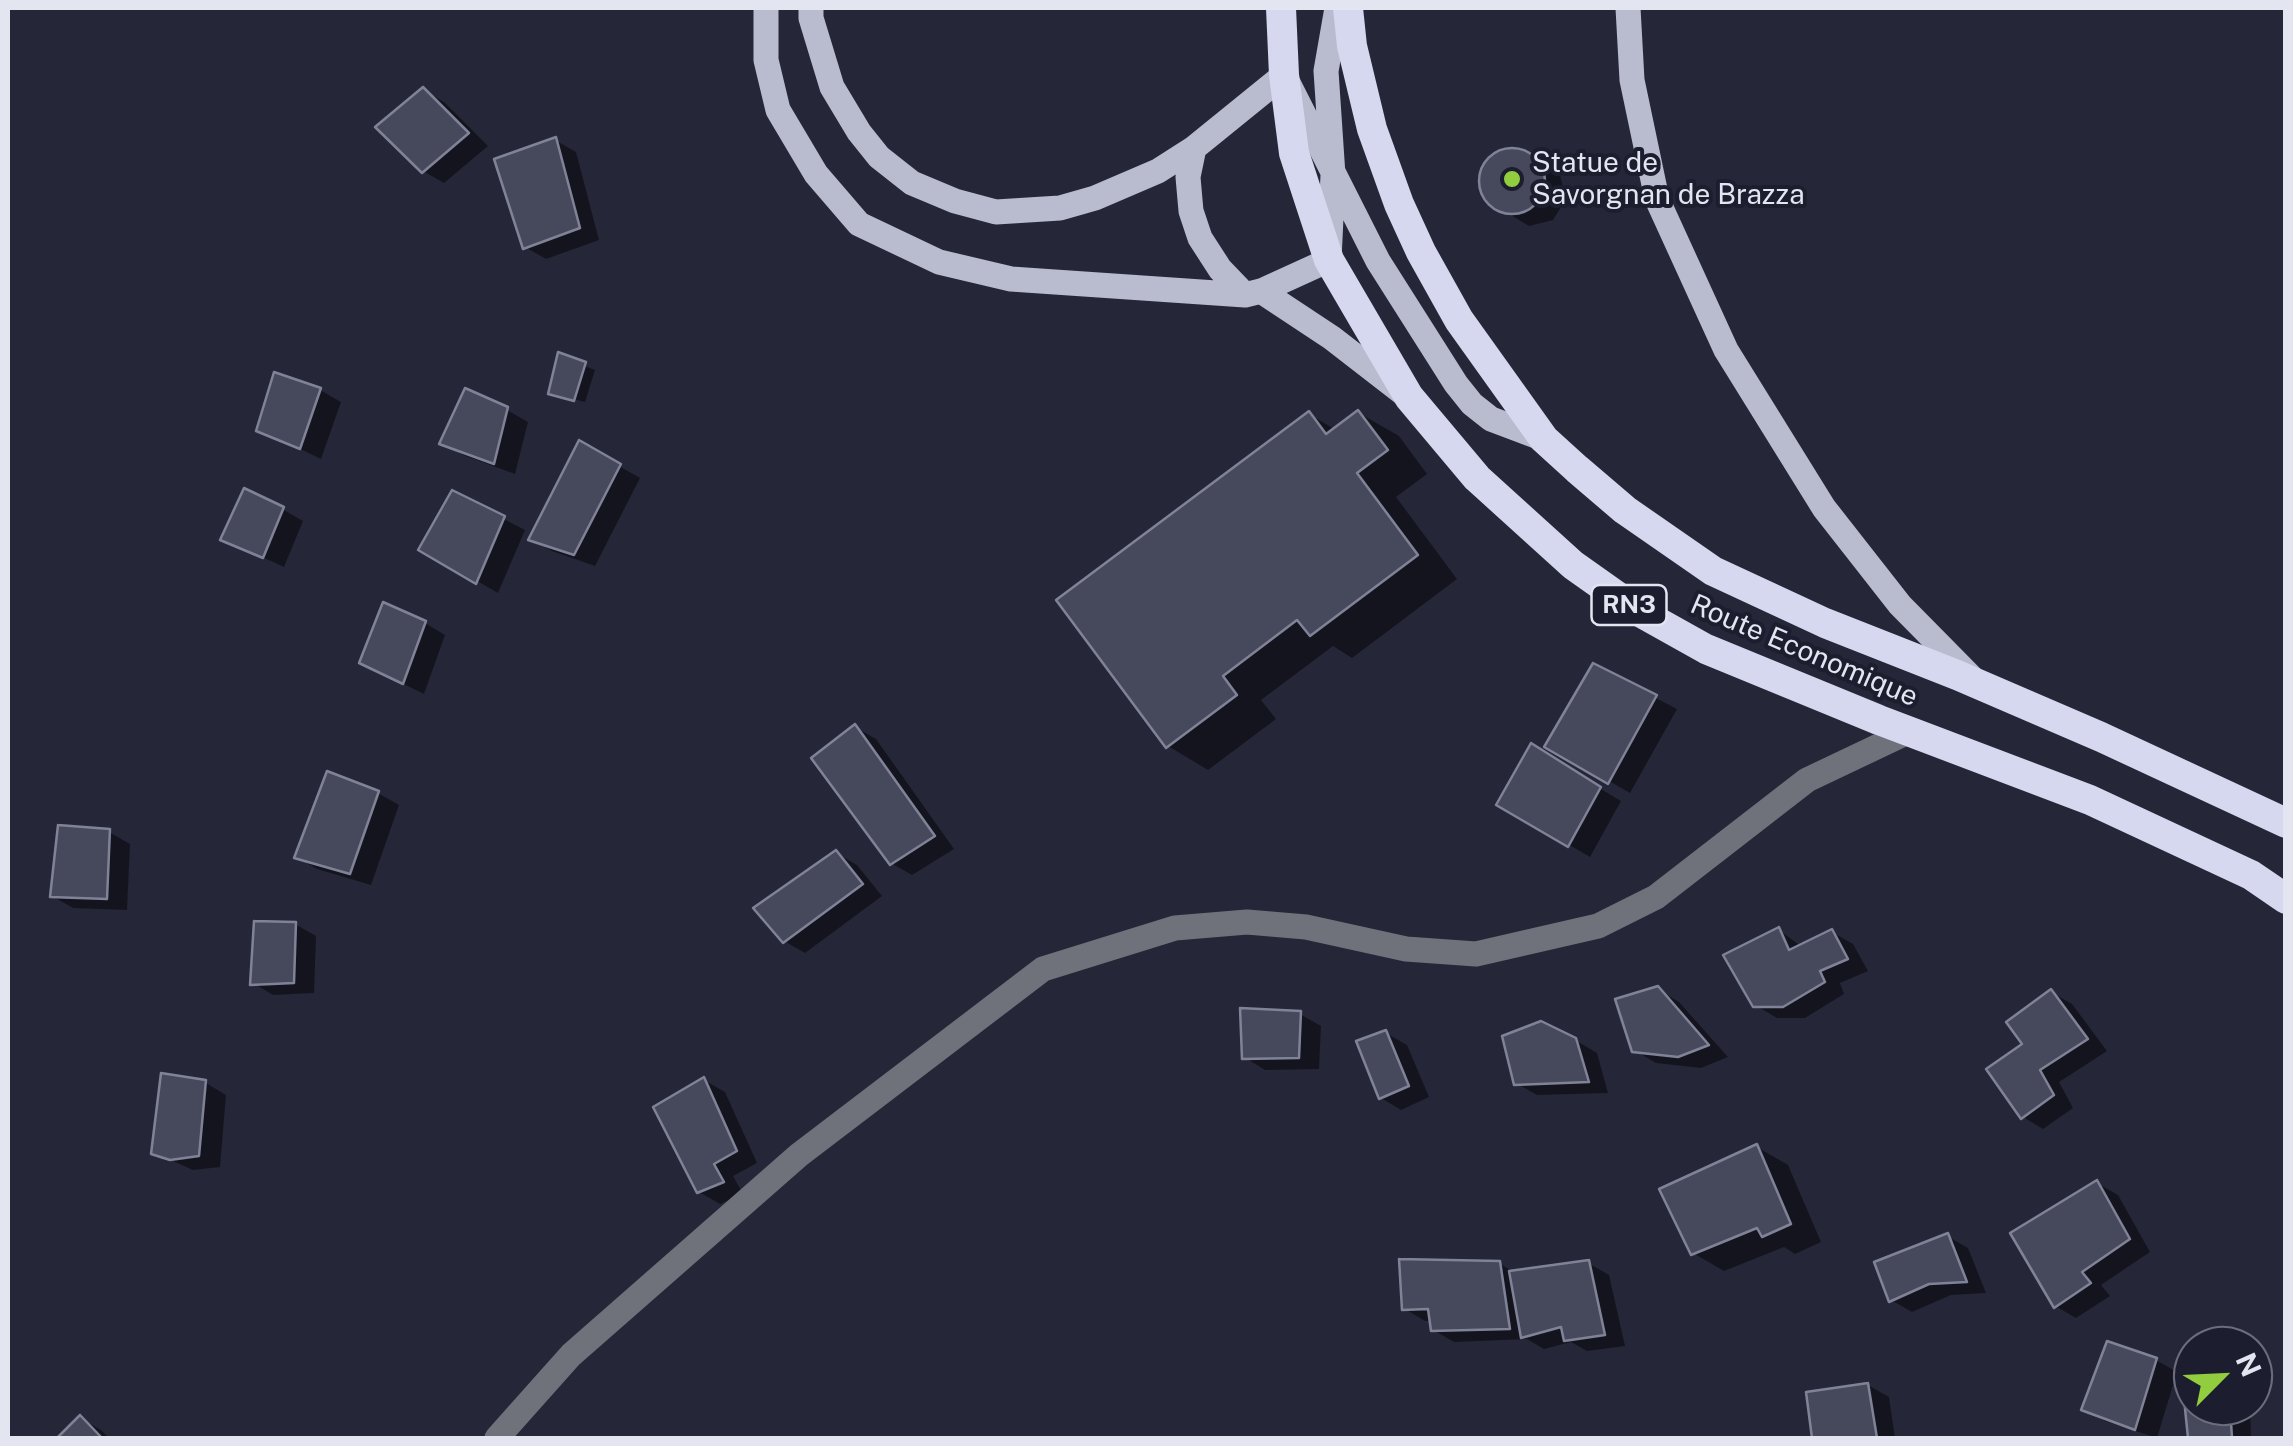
<!DOCTYPE html>
<html>
<head>
<meta charset="utf-8">
<style>
  body { margin:0 }
  #map { position:relative; width:2293px; height:1446px; overflow:hidden; background:#252738; font-family:"Public Sans",sans-serif }
  canvas { display:block }
  .frame { position:absolute; inset:0; border:10px solid #e3e5f1; pointer-events:none }
  .north { position:absolute; left:2173px; top:1326px; width:100px; height:100px; box-sizing:border-box; background:#1c1d2e; border:2px solid #6c6d7c; border-radius:50%; rotate:66deg; font-size:28px; font-weight:700; line-height:40px; text-align:center; color:#e3e5f1 }
  .north::after { content:''; display:block; margin:auto; width:35px; height:45px; background:#92cd3f; clip-path:polygon(50% 0,100% 100%,50% 72%,0 100%) }
</style>
</head>
<body>
<div id="map">
<canvas width="2293" height="1446"></canvas>
<div class="frame"></div>
<div class="north">N</div>
</div>
<script>
const context = document.querySelector('canvas').getContext('2d');
context.lineJoin = 'round';
function paint(path, color) {
  context.fillStyle = color;
  context.fill(path, 'evenodd');
}
function toPath(rows) {
  const path = new Path2D();
  for (const r of rows) {
    if (r.length === 3) {
      path.moveTo(r[0] + r[2], r[1]);
      path.arc(r[0], r[1], r[2], 0, 2 * Math.PI);
      continue;
    }
    path.moveTo(r[0], r[1]);
    for (let i = 2; i < r.length; i += 2) path.lineTo(r[i], r[i + 1]);
  }
  return path;
}
function trace(path, color, width, dash) {
  context.strokeStyle = color;
  context.lineWidth = width;
  context.lineCap = dash ? 'butt' : 'round';
  context.setLineDash(dash || []);
  context.stroke(path);
}
function write(font, color, halo, rows, align = 'center') {
  context.font = font + ' "Public Sans",sans-serif';
  context.lineWidth = 8;
  context.setLineDash([]);
  context.textBaseline = 'middle';
  context.strokeStyle = halo;
  context.fillStyle = color;
  for (const [text, x, y, turn = 0] of rows) {
    context.save();
    context.translate(x, y);
    context.rotate((+turn || 0) * Math.PI / 180);
    context.textAlign = isNaN(turn) ? turn : align;
    if (halo) context.strokeText(text, 0, 0);
    context.fillText(text, 0, 0);
    context.restore();
  }
}
paint(toPath([
  [423,90,444,102,488,146,444,183,423,171],
  [555,140,576,152,599,240,546,259,525,247],
  [1517,149,1560,175,1566,199,1553,220,1529,226,1486,200,1480,176,1493,154],
  [559,356,595,370,585,402,550,393],
  [276,375,320,390,341,402,321,459,259,429],
  [507,410,528,422,515,474,463,455,442,443],
  [1359,413,1399,436,1427,474,1396,497,1457,579,1352,658,1333,646,1261,700,1276,719,1208,770,1168,746,1309,414,1336,430],
  [580,444,640,478,595,566,552,551,532,539],
  [453,493,525,530,498,593,422,549],
  [282,509,303,521,284,567,223,539],
  [425,623,445,635,424,694,383,674],
  [1594,666,1677,709,1630,793,1548,746],
  [855,727,876,739,954,849,912,875,891,863],
  [1551,759,1621,801,1590,857,1499,804],
  [378,793,399,805,371,885,317,869,297,857],
  [109,832,130,844,127,910,73,908,52,896],
  [836,853,857,865,882,896,805,953,784,941],
  [295,924,316,936,314,993,273,995,253,983],
  [1779,930,1802,947,1832,932,1853,944,1868,971,1840,983,1844,994,1805,1018,1777,1018,1755,1005],
  [1657,989,1679,1002,1728,1057,1701,1068,1656,1063,1634,1050],
  [2051,992,2072,1004,2107,1051,2059,1082,2073,1108,2043,1129,2023,1117,2025,1044],
  [1300,1014,1321,1026,1319,1069,1265,1070,1244,1057],
  [1386,1033,1407,1045,1429,1097,1401,1110,1381,1098],
  [1575,1040,1597,1053,1608,1093,1537,1095,1516,1083],
  [704,1080,725,1092,757,1163,733,1176,743,1194,720,1204,699,1192],
  [206,1083,226,1095,220,1167,193,1170,153,1152],
  [1757,1147,1788,1165,1821,1242,1795,1254,1784,1247,1724,1271,1693,1253],
  [2097,1183,2118,1195,2150,1252,2101,1285,2110,1296,2076,1318,2055,1306],
  [1947,1236,1968,1248,1986,1293,1951,1295,1912,1312,1891,1300],
  [1499,1263,1515,1273,1588,1263,1609,1275,1625,1346,1587,1351,1571,1342,1544,1349,1527,1339,1454,1342,1433,1330,1432,1321,1425,1321,1405,1309],
  [2156,1360,2177,1372,2157,1438,2105,1421,2084,1409],
  [2193,1378,2193,1406,2250,1406,2251,1438,2190,1438,2185,1381],
  [1868,1385,1889,1397,1895,1438,1814,1438,1808,1394],
  [80,1418,101,1430,109,1438,61,1438]
]), '#0007');
const building = toPath([
  [423,87,469,133,422,173,375,127,423,87],
  [556,137,580,228,523,249,494,159,556,137],
  [1512,181,33],
  [558,352,586,362,574,401,548,394,558,352],
  [274,372,321,388,300,449,256,431,274,372],
  [465,388,508,407,494,464,439,444,465,388],
  [1358,410,1388,450,1357,473,1418,555,1310,636,1297,620,1223,676,1237,695,1166,748,1056,600,1309,411,1326,434,1358,410],
  [579,440,621,464,574,555,528,540,579,440],
  [244,488,284,507,263,558,220,540,244,488],
  [452,490,505,516,476,584,418,550,452,490],
  [383,602,426,621,403,684,359,663,383,602],
  [1593,663,1657,695,1608,784,1544,747,1593,663],
  [855,724,935,836,890,865,811,758,855,724],
  [1531,743,1601,787,1568,847,1496,805,1531,743],
  [327,771,379,791,350,874,294,858,327,771],
  [58,825,110,829,107,899,50,897,58,825],
  [836,850,863,884,783,943,753,908,836,850],
  [254,921,296,922,294,983,250,985,254,921],
  [1779,927,1789,950,1832,929,1848,959,1820,971,1825,982,1783,1007,1753,1007,1723,955,1779,927],
  [1658,986,1709,1045,1678,1057,1632,1052,1615,999,1658,986],
  [2051,989,2088,1039,2040,1070,2054,1095,2021,1119,1986,1069,2022,1044,2006,1022,2051,989],
  [1240,1008,1301,1011,1299,1058,1242,1059,1240,1008],
  [1541,1021,1576,1038,1589,1082,1514,1085,1502,1036,1541,1021],
  [1386,1030,1409,1086,1379,1099,1356,1041,1386,1030],
  [161,1073,206,1080,199,1156,170,1160,151,1154,161,1073],
  [704,1077,737,1151,714,1164,724,1182,697,1193,653,1107,704,1077],
  [1757,1144,1791,1224,1762,1237,1757,1228,1691,1255,1659,1189,1757,1144],
  [2097,1180,2130,1239,2082,1272,2091,1283,2054,1308,2010,1233,2097,1180],
  [1948,1233,1967,1282,1929,1284,1889,1302,1874,1262,1948,1233],
  [1399,1259,1500,1261,1510,1329,1431,1331,1428,1309,1402,1310,1399,1259],
  [1589,1260,1605,1335,1564,1341,1561,1327,1521,1338,1509,1271,1589,1260],
  [2107,1341,2157,1358,2135,1430,2081,1410,2107,1341],
  [2193,1375,2193,1406,2230,1406,2232,1438,2188,1438,2182,1379,2193,1375],
  [1868,1383,1877,1438,1812,1438,1806,1392,1868,1383],
  [80,1415,102,1438,57,1438,80,1415]
]);
paint(building, '#46485b');
trace(building, '#808398', 2.5);
trace(toPath([
  [497,1438,571,1355,799,1155,1043,969,1175,928,1247,922,1306,927,1406,949,1476,954,1598,926,1656,897,1807,780,1908,732]
]), '#70727b', 25);
trace(toPath([
  [766,8,766,60,778,110,816,174,859,224,939,262,1011,279,1245,295,1261,291,1329,260,1333,175,1326,71,1337,8],
  [811,8,811,18,832,87,859,132,879,157,912,183,955,201,996,212,1060,208,1095,198,1158,171,1194,148,1284,75,1378,261,1456,384,1472,404,1491,419,1544,439],
  [1628,8,1632,80,1657,199,1726,350,1824,508,1900,605,1975,681],
  [1194,148,1188,177,1191,211,1200,238,1220,269,1245,295],
  [1261,291,1332,338,1403,393]
]), '#b9bbce', 25);
trace(toPath([
  [1281,8,1284,75,1294,153,1329,260,1409,397,1477,478,1573,565,1638,611,1706,649,1879,720,2090,800,2251,875,2286,899],
  [1348,8,1352,46,1372,129,1399,204,1421,252,1459,320,1544,439,1577,469,1625,510,1713,571,1825,623,1957,675,2101,737,2286,823]
]), '#d5d8ef', 30);
for (const [x, y, r, color] of [
  [1512,179,10,"#92cd3f"]
]) {
  const dot = new Path2D();
  dot.arc(x, y, r, 0, 2 * Math.PI);
  context.fillStyle = color;
  context.fill(dot);
  trace(dot, '#1c1d2e', 4);
}
for (const [x, y, w] of [
  [1629,605,75]
]) {
  const box = new Path2D();
  box.roundRect(x - w / 2, y - 20, w, 40, 8);
  context.fillStyle = '#1c1d2e';
  context.fill(box);
  trace(box, '#e3e5f1', 2.5);
}
write('bold 25px', '#e3e5f1', null, [
  ["RN3",1629,605]
]);
write('28px', '#e3e5f1', '#1c1d2e', [
  ["Statue de",1532,163],
  ["Savorgnan de Brazza",1532,195]
], 'left');
write('28px', '#e3e5f1', '#1c1d2e', [
  ["Route Economique",1804,651,23]
]);
</script>
</body>
</html>
